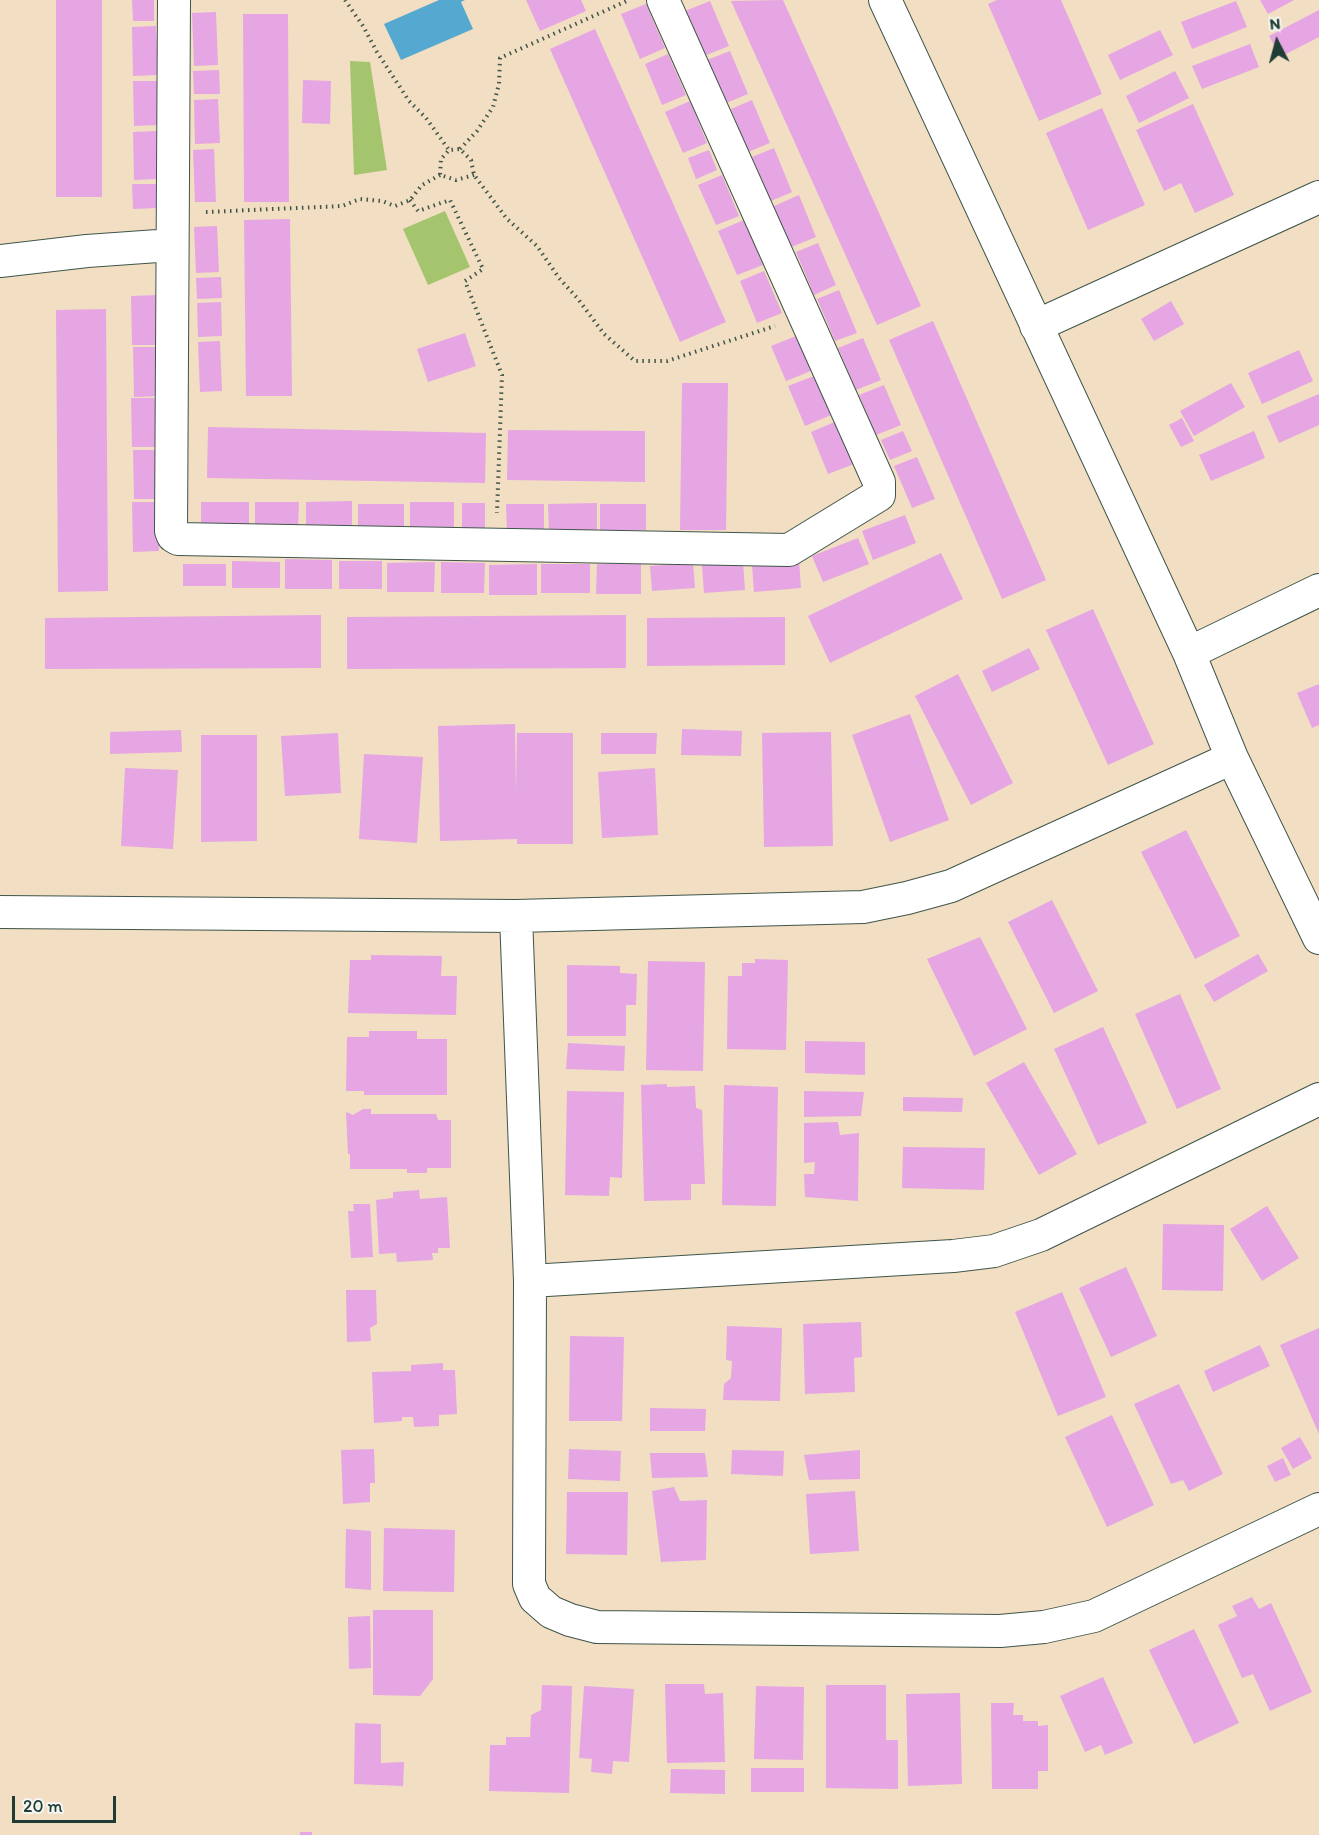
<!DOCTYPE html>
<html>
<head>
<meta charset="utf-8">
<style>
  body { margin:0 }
  #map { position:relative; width:1319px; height:1835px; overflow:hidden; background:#f2dec2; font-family:Itim,sans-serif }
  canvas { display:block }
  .north { position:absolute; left:1247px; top:12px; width:60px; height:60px; -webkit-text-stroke:4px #f6f6f2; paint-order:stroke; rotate:354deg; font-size:16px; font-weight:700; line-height:24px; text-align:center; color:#1f3d34 }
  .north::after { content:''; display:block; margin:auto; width:21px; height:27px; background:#1f3d34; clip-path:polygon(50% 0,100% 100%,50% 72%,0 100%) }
  .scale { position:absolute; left:12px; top:1796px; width:104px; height:27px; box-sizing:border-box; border:3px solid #1f3d34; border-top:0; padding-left:8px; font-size:18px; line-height:21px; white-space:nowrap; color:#1f3d34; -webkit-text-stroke:4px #f6f6f2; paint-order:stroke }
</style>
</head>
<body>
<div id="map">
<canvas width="1319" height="1835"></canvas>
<div class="north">N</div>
<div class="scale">20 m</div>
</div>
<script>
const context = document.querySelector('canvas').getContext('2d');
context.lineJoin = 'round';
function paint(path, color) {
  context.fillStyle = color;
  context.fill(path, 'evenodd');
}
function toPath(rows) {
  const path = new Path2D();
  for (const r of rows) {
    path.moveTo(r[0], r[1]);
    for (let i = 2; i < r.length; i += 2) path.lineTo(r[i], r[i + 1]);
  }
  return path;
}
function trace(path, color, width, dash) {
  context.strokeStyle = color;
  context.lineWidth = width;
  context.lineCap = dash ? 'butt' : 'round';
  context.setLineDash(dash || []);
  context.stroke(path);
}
paint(toPath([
  [350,61,370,62,387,170,354,175],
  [445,211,470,267,428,285,403,229]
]), '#a4c46d');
paint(toPath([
  [439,0,465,0,461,2,473,29,401,60,384,24]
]), '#55a9d1');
paint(toPath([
  [56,0,102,0,102,197,56,197],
  [132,0,154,0,154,21,133,21],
  [526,0,581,0,586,11,540,31],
  [783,0,921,306,877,325,731,1],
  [997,0,1061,0,1102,94,1039,121,988,4],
  [1260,0,1294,0,1268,14],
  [710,1,729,46,704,56,685,11],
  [1236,1,1247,27,1192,49,1181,22],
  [646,4,665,48,640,59,621,14],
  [1319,10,1319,37,1280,57,1269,36],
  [216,12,218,65,194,66,192,13],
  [243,14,288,14,289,202,244,202],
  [156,26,158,75,133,76,132,27],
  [595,29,726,322,680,342,550,49],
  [1160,30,1173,55,1120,80,1108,55],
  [1250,44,1259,67,1202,89,1192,66],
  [730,51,748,94,726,103,707,60],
  [668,54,686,95,662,105,645,64],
  [219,70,220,94,194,94,193,71],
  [1175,71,1189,98,1139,123,1126,96],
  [303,80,331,81,330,124,302,123],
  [133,81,157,81,158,125,134,126],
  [218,99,220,143,195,144,194,100],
  [752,100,770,143,748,152,731,109],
  [690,101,707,143,683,153,665,112],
  [1193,104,1234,195,1195,213,1181,183,1164,191,1136,130],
  [1102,108,1145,205,1088,230,1046,133],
  [157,131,158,179,134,180,133,132],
  [774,148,792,192,771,201,752,157],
  [214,149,216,202,195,202,193,150],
  [709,150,717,170,696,179,688,158],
  [722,175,739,216,716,225,698,185],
  [132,184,158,184,158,208,133,209],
  [799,195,816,237,789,248,772,207],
  [290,219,292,396,246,396,244,220],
  [744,220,763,265,737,275,718,231],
  [217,226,219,272,196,273,194,227],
  [818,243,836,285,814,295,796,252],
  [764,271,782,313,757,323,740,281],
  [221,277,222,298,197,299,196,278],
  [839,290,857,333,835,341,817,299],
  [158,295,159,345,132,345,131,296],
  [1171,301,1184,324,1154,341,1141,319],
  [221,302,222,336,198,337,197,303],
  [106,309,108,591,58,592,56,310],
  [933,321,1046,580,1002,599,889,340],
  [465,333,476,366,428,382,417,349],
  [796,336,811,371,786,381,771,346],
  [863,338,881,380,856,390,838,348],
  [220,341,222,391,200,392,198,342],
  [133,347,160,347,161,396,134,397],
  [1299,350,1313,381,1262,404,1248,373],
  [814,376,831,415,805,426,788,386],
  [682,383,728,383,726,530,680,530],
  [1231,383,1245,407,1194,436,1180,411],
  [884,385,901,425,876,435,859,395],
  [1319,394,1319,425,1279,443,1267,416],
  [131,398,158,398,159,447,132,447],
  [1182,418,1194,441,1181,447,1169,425],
  [837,421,854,464,828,474,811,432],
  [208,427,486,433,485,483,207,478],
  [508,430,645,431,645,482,507,480],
  [903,431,912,451,890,460,881,440],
  [1254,431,1265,458,1211,481,1199,455],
  [133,450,159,450,160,499,134,499],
  [917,457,935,499,912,508,894,466],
  [352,501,352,529,306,529,306,502],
  [132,502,158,502,159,551,133,552],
  [201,502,249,502,249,529,201,529],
  [255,502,299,502,298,528,255,528],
  [410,502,454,502,454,529,410,529],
  [462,503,485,503,485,531,462,532],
  [597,503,597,532,549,532,548,504],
  [358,504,404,504,404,528,358,528],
  [506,504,544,504,544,532,507,531],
  [600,504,646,504,646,530,600,530],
  [905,515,916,543,873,560,862,531],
  [858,538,869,564,823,582,812,556],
  [941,553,963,599,830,663,808,616],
  [285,559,332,560,332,589,285,589],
  [799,560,801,588,754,592,752,564],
  [232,561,280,562,280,588,232,588],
  [339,561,382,561,382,589,339,589],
  [435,562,434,592,387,592,387,563],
  [441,562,485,563,484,593,441,593],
  [743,562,745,590,704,593,702,565],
  [693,563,695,588,652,591,650,566],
  [183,564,226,564,226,586,183,586],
  [537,564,537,595,489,595,489,565],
  [541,564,590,564,590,593,541,593],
  [597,564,641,564,641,594,596,594],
  [1093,609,1154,744,1108,765,1046,630],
  [321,615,321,668,45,669,45,618],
  [626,615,626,668,347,669,347,617],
  [785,617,785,665,647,666,647,618],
  [1029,648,1040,669,992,692,982,671],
  [958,674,1013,783,971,805,915,696],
  [1319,684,1319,725,1312,728,1297,693],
  [910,714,949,820,890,842,852,735],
  [515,724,516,793,517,733,573,733,573,844,517,844,517,839,440,841,438,726],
  [682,729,742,731,741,756,681,755],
  [181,730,182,752,110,754,110,732],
  [831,732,833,846,764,847,762,733],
  [338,733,341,793,285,796,281,736],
  [601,733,657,733,656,754,601,754],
  [201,735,257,735,257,841,201,842],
  [364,754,423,757,417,843,359,839],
  [125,768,178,770,173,849,121,846],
  [655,768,658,835,602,838,598,772],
  [1186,830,1240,936,1195,959,1141,852],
  [1052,900,1098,991,1054,1013,1008,922],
  [980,937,1027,1029,974,1056,927,959],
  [1258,954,1268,971,1214,1002,1204,985],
  [371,955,442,956,441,976,457,976,456,1015,348,1013,350,960,371,960],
  [755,959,788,960,786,1050,727,1049,728,976,742,976,742,963,755,963],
  [648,961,705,962,703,1071,646,1070],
  [567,965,620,966,620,973,637,974,636,1005,626,1005,626,1036,567,1036],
  [1180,994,1221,1089,1177,1109,1135,1014],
  [1103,1027,1147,1123,1098,1145,1054,1049],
  [369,1031,417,1031,417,1039,447,1039,447,1095,364,1095,364,1091,346,1091,347,1037,369,1037],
  [805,1041,865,1042,865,1075,805,1073],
  [568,1043,625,1046,624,1071,566,1069],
  [1024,1062,1077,1154,1039,1175,986,1083],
  [667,1084,667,1087,695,1086,696,1108,702,1110,705,1184,691,1184,691,1200,644,1201,641,1085],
  [724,1085,778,1087,776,1206,722,1205],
  [567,1091,624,1092,622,1178,610,1177,609,1196,565,1195],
  [804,1091,864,1092,861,1116,804,1117],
  [903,1097,963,1098,962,1112,903,1111],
  [363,1109,371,1109,371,1114,436,1114,438,1120,451,1120,451,1168,427,1168,427,1173,407,1173,407,1169,350,1169,350,1154,348,1154,346,1112,353,1115],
  [838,1122,840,1135,859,1133,858,1201,805,1197,804,1174,814,1174,815,1162,804,1163,804,1123],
  [903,1147,985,1148,984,1190,902,1188],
  [419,1190,420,1199,447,1197,450,1248,438,1248,438,1253,432,1253,433,1260,397,1262,396,1253,379,1254,376,1200,393,1198,393,1192],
  [353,1204,370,1204,373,1257,351,1258,348,1211,354,1211],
  [1267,1206,1299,1258,1262,1281,1230,1229],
  [1163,1224,1224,1225,1223,1291,1162,1290],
  [1126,1267,1157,1336,1111,1357,1079,1288],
  [346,1290,376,1290,377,1324,370,1328,371,1341,347,1342],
  [1062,1292,1106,1397,1058,1416,1015,1312],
  [861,1322,862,1357,854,1358,855,1392,805,1394,803,1324],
  [727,1326,782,1328,780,1401,723,1400,724,1384,731,1378,732,1361,726,1360],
  [1319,1328,1319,1434,1280,1345],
  [570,1336,624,1337,622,1421,569,1421],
  [1260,1345,1270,1366,1213,1392,1204,1371],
  [443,1363,443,1370,455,1370,457,1414,439,1415,439,1426,414,1427,413,1417,402,1417,402,1421,374,1423,372,1372,411,1371,411,1365],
  [1179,1384,1223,1474,1189,1491,1183,1480,1171,1484,1134,1404],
  [650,1408,706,1409,705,1431,650,1431],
  [1112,1415,1154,1505,1107,1527,1065,1437],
  [1300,1437,1312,1458,1293,1469,1281,1448],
  [374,1449,375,1483,370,1483,370,1502,343,1504,341,1450],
  [569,1449,621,1451,620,1481,568,1479],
  [732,1450,784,1451,783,1476,731,1474],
  [860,1450,860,1479,809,1480,804,1455],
  [650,1453,705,1453,708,1477,652,1478],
  [1283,1458,1291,1475,1275,1482,1267,1466],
  [674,1487,680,1501,707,1500,706,1560,661,1562,652,1491],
  [855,1491,859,1551,810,1554,806,1494],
  [567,1492,628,1492,627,1555,566,1554],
  [384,1528,455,1530,454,1592,383,1591],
  [346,1529,371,1531,371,1590,345,1588],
  [1252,1597,1259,1609,1271,1603,1312,1692,1270,1711,1253,1674,1242,1678,1218,1625,1237,1616,1232,1606],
  [373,1610,433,1610,433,1679,420,1696,373,1695],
  [370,1616,371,1668,349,1669,348,1617],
  [1194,1629,1239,1723,1194,1744,1149,1650],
  [1103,1677,1133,1743,1105,1755,1101,1745,1085,1752,1060,1696],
  [665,1684,704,1684,705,1694,723,1693,725,1762,667,1763],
  [542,1685,572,1686,569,1793,489,1791,490,1745,506,1745,506,1737,530,1737,531,1715,541,1710],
  [826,1685,886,1685,886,1740,898,1740,898,1789,826,1788],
  [584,1686,634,1689,629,1762,613,1761,612,1774,591,1772,592,1759,579,1758],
  [756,1686,804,1687,803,1760,754,1759],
  [960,1693,962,1784,908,1786,906,1694],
  [991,1703,1014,1703,1013,1715,1023,1715,1023,1721,1038,1721,1038,1726,1048,1725,1048,1771,1038,1771,1038,1789,992,1789],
  [355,1723,381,1724,381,1763,404,1762,403,1786,354,1784],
  [751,1768,804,1768,804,1792,751,1792],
  [671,1769,725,1770,725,1794,670,1793],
  [300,1832,312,1832,312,1835,300,1835]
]), '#e5a6e3');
const minor = toPath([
  [174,0,171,531,173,536,178,539,789,550,879,495,879,482,663,0],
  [885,0,1189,653,1232,758,1319,938],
  [0,261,87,251,172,245],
  [1036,326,1319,197],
  [1189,653,1319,590],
  [0,912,516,916,863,907,907,898,951,886,1232,758],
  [516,916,530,1281,529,1584,535,1598,551,1612,570,1620,597,1627,1000,1631,1044,1627,1094,1616,1319,1509],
  [530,1281,953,1256,994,1251,1041,1235,1319,1099]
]);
trace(minor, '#3f5549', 34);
trace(toPath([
  [345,0,363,26,377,52,409,101,426,118,449,150],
  [460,149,477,131,493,107,499,84,500,58,629,0],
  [474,175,456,180,440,175,441,159,449,150,460,149,471,160,474,175,507,219,537,246,559,278,578,299,604,334,635,361,667,361,775,326],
  [410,200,418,211,450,200,483,269,465,281,502,375,497,513],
  [206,212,342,206,360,199,382,201,395,206,410,200,422,185,440,175]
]), '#3f5549', 4, [1.5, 4.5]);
trace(minor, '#fff', 32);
</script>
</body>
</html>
